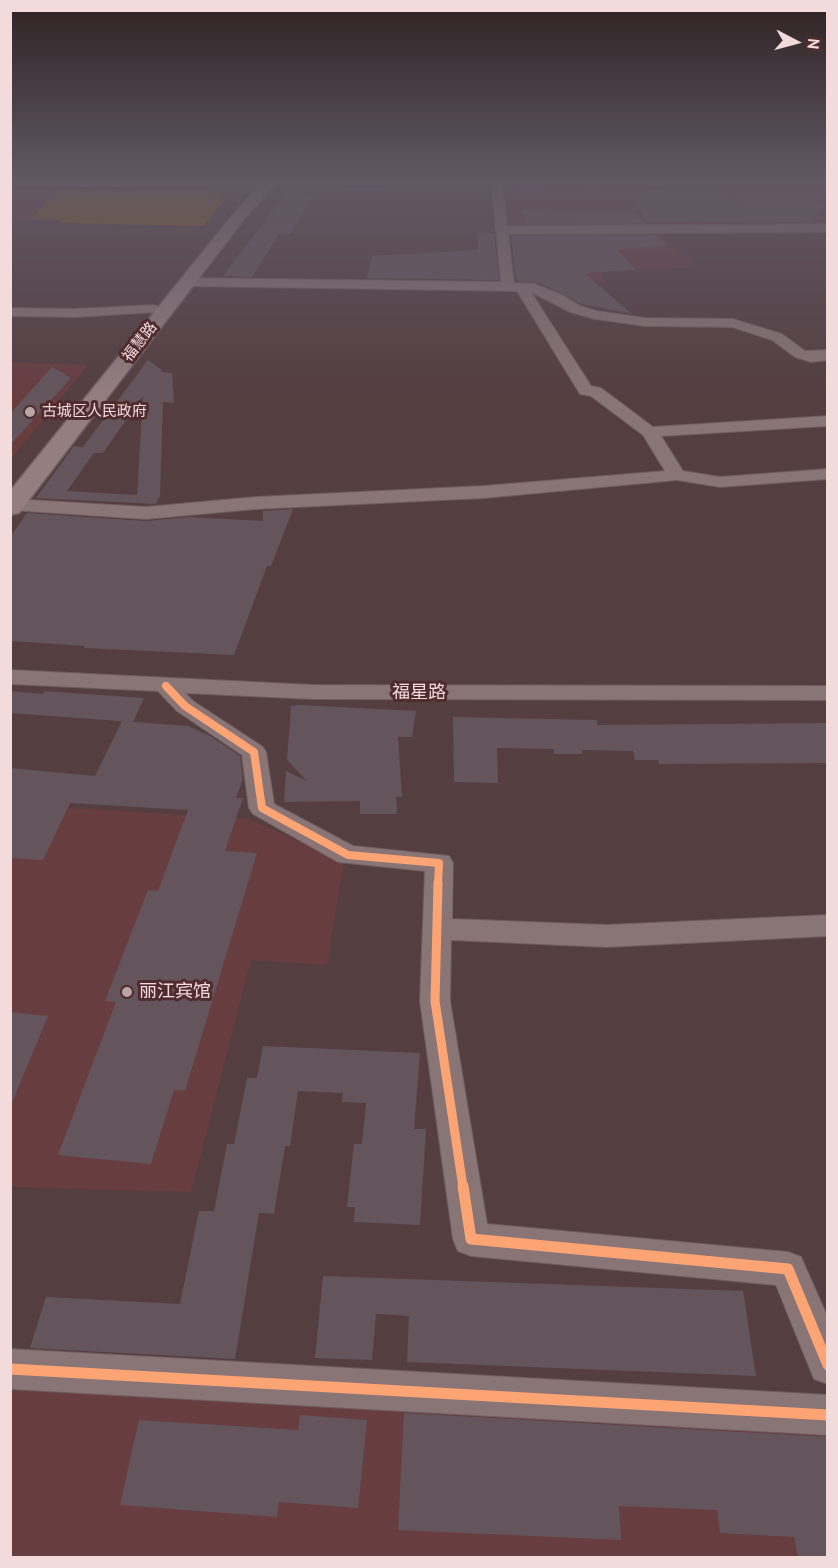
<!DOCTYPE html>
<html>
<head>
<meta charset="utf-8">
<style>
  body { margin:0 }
  #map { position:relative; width:838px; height:1568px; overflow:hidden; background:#543e40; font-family:"PT Sans",sans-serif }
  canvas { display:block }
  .frame { position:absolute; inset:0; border:12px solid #f3dbdb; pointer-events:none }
  .north { position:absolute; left:766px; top:12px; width:60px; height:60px; -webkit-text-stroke:4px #502c2e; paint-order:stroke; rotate:96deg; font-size:16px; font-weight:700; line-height:24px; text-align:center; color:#f3dbdb }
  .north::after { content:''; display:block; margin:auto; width:21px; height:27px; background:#f3dbdb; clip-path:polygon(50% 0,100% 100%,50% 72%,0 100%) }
</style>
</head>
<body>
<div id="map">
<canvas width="838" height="1568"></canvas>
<div class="frame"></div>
<div class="north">N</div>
</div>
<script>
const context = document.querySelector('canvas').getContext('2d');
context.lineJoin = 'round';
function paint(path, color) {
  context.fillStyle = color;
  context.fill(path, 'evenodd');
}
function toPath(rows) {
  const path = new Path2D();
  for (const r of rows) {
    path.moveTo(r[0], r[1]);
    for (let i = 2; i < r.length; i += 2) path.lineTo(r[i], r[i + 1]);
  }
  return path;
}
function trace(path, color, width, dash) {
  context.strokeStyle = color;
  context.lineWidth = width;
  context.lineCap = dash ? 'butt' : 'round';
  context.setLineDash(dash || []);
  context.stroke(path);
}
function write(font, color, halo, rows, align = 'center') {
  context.font = font + ' "PT Sans","Noto Sans SC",sans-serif';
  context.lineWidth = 6;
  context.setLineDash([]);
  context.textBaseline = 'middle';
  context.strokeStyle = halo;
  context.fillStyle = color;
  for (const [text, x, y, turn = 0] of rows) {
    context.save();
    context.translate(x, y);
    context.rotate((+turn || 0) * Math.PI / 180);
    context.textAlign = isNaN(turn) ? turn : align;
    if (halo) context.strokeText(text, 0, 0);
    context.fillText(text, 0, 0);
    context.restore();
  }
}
paint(toPath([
  [827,184,827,226,513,229,507,187],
  [11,189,55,189,32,219,11,219],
  [511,232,658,232,696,267,601,272,606,283,519,284],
  [11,362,88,365,11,459],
  [10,804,248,819,344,861,327,965,251,960,191,1192,11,1187],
  [10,1387,827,1426,827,1557,11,1557]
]), '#673d40');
paint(toPath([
  [55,189,203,190,218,193,225,200,203,226,64,223,56,219,32,219]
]), '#885d0b');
paint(toPath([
  [725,189,737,201,828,202,808,220,801,222,645,221,633,197,635,197,633,193,649,193,647,190],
  [286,193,315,194,290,234,279,234,252,277,223,276],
  [548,209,549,213,634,213,645,223,526,224,522,210],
  [477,233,494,233,499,280,367,278,372,256,478,250],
  [657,235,668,246,616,249,636,270,584,273,632,314,581,304,540,283,516,281,511,236],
  [148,360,162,370,161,372,172,373,174,403,163,402,160,496,156,504,36,498,74,446,83,447],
  [143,396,137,495,67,491,94,453,103,453],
  [52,367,71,378,10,445,10,414],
  [293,509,271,566,267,566,234,655,84,648,85,646,10,641,10,537,27,513,146,521,189,517,263,521,263,511],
  [10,691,43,694,44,691,144,698,133,722,10,713],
  [300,705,416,711,412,737,398,737,402,797,396,797,397,814,360,814,360,801,284,802,286,771,307,781,287,760,291,706],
  [453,717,597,720,597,725,828,723,828,763,659,764,658,760,635,760,633,751,582,750,582,754,554,754,554,749,497,748,498,783,454,782],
  [122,721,188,726,210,736,240,756,243,778,236,798,243,798,225,851,257,853,185,1091,174,1090,151,1164,58,1155,116,1002,105,1001,148,890,158,891,188,810,70,803,43,860,10,858,10,768,95,776],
  [10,1012,48,1016,11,1105,10,1105],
  [263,1046,420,1053,414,1129,426,1129,420,1225,354,1222,355,1207,347,1207,354,1144,362,1144,366,1103,342,1102,343,1093,298,1091,290,1146,285,1146,274,1214,259,1213,235,1359,30,1348,46,1297,180,1304,199,1211,214,1211,227,1144,234,1144,247,1078,257,1078],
  [323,1276,743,1291,756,1376,407,1362,409,1316,376,1314,372,1360,315,1358],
  [404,1413,828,1437,828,1557,798,1557,794,1537,720,1533,717,1510,619,1506,621,1540,398,1530],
  [300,1415,367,1420,358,1508,279,1502,277,1517,120,1505,139,1420,298,1430]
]), '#64555c');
const minor = toPath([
  [491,179,499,179,501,181,507,226,828,224,828,232,508,234,514,283,535,284,562,295,580,306,597,311,645,318,733,319,782,334,805,351,828,350,828,360,811,362,795,357,772,340,732,327,645,326,595,319,570,312,531,292,591,386,601,388,653,427,828,416,828,426,661,436,683,471,720,477,828,469,828,479,720,487,677,480,484,498,256,509,146,519,10,510,10,500,13,499,146,507,256,497,484,486,665,471,643,435,591,396,580,394,517,291,187,286,180,282,187,278,501,282,491,179],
  [152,305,157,306,159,309,157,312,75,317,10,316,10,308,75,309,152,305],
  [10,670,313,685,828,686,828,700,313,699,185,693,193,701,263,747,266,752,274,804,353,846,449,856,453,863,452,919,606,925,828,915,828,936,606,947,451,940,450,1001,487,1224,788,1252,801,1257,828,1318,828,1384,814,1379,776,1285,471,1256,458,1251,453,1239,420,1001,425,871,338,862,253,814,249,808,242,755,177,711,158,691,10,684,10,670],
  [10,1349,828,1395,828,1435,10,1389,10,1349]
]);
const secondary = toPath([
  [10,179,828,179,828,183,10,186,10,179]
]);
const primary = toPath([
  [265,179,280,179,245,218,19,513,10,515,10,491,235,212,265,179]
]);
trace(minor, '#6f5c5e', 2);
trace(secondary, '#6f5c5e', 3);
trace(primary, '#6f5c5e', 3);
paint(minor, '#897576');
paint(secondary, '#8d7677');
paint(primary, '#947e80');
trace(toPath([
  [166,686,185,706,254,752,262,808,348,855,439,863,438,884]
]), '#fda474', 8);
trace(toPath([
  [438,883,435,1001,463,1187]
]), '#fda474', 9);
trace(toPath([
  [463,1186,471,1239,788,1269,828,1365],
  [10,1369,828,1415]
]), '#fda474', 11);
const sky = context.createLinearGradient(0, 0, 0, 398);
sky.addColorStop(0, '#2e2223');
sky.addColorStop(0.45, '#615864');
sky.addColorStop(1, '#61586400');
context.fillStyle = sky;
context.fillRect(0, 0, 838, 398);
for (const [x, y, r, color] of [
  [30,412,6,"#bba4a5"],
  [127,992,6,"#bba4a5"]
]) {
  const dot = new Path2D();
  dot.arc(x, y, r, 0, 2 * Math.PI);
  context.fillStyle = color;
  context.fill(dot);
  trace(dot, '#502c2e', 2);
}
write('15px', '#f3dbdb', '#502c2e', [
  ["福慧路",140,342,-52]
]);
write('15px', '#f3dbdb', '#502c2e', [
  ["古城区人民政府",42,412]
], 'left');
write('18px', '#f3dbdb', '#502c2e', [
  ["福星路",419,693]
]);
write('18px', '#f3dbdb', '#502c2e', [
  ["丽江宾馆",139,992]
], 'left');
</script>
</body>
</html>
